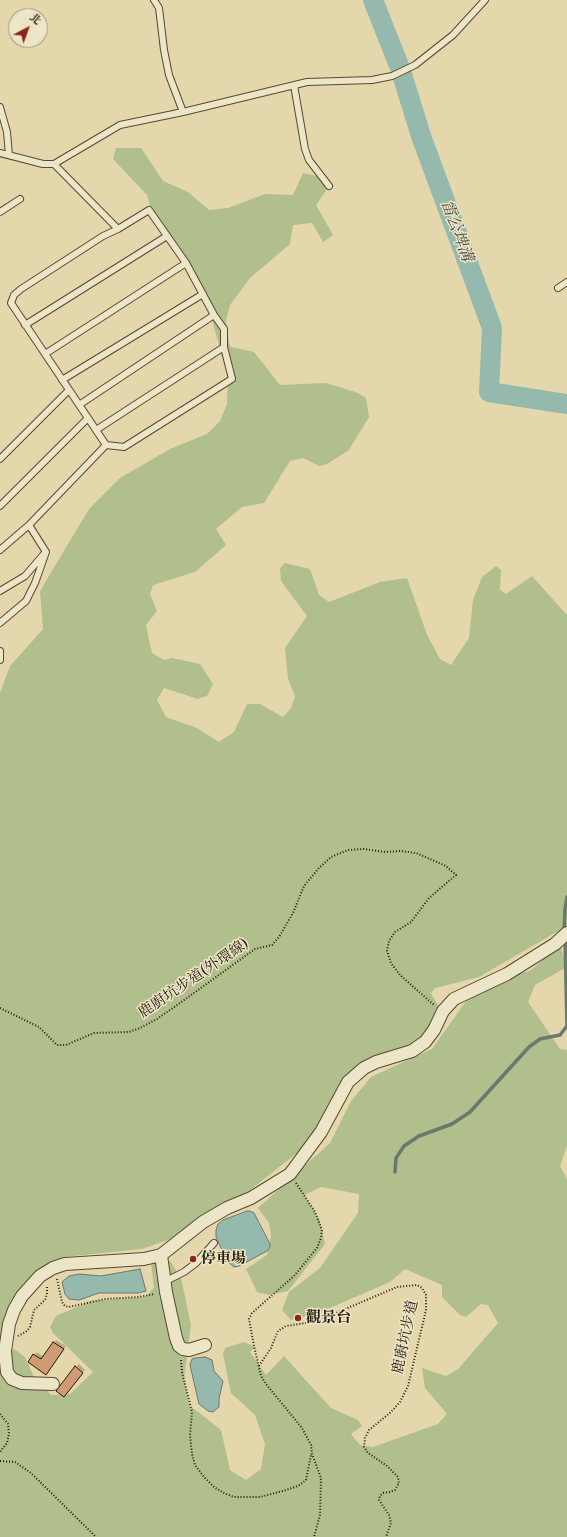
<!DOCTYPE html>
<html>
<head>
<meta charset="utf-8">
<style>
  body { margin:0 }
  #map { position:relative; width:567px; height:1537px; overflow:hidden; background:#e4d7ab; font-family:"Libre Bodoni","Noto Serif TC",serif }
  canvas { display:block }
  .north { position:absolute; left:8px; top:8px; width:40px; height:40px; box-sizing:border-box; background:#ede5c8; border:1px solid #9d947c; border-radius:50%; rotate:41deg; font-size:11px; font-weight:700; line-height:16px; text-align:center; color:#261a0b }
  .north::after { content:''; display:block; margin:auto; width:14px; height:18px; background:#8f2418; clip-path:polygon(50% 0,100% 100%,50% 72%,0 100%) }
</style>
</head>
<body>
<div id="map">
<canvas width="567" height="1537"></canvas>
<div class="north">北</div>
</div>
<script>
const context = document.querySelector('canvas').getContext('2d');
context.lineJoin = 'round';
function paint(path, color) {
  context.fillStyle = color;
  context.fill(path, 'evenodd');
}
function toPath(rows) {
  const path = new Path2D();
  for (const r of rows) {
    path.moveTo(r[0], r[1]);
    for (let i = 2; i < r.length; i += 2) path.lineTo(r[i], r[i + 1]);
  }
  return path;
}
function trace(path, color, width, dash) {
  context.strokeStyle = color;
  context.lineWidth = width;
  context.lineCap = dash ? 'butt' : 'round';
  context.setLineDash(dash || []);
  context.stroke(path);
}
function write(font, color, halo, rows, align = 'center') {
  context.font = font + ' "Libre Bodoni","Noto Serif TC",serif';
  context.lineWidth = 3;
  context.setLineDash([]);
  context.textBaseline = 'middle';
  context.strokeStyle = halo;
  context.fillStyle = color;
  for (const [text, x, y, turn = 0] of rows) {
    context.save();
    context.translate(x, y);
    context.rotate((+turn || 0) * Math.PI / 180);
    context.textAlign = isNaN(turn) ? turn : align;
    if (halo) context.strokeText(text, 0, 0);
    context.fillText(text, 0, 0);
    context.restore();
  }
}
paint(toPath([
  [116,148,141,148,163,181,188,192,209,210,228,208,265,194,293,195,303,173,321,177,327,189,316,205,333,235,323,242,312,223,293,225,290,244,250,278,230,305,226,320,229,343,231,347,254,352,280,385,326,383,358,393,366,398,369,417,349,450,327,464,319,466,303,458,290,461,264,503,242,507,216,529,226,545,195,572,153,585,150,594,157,611,146,625,152,653,164,660,172,658,200,664,213,684,207,696,198,699,164,688,157,700,166,717,197,728,219,742,234,732,247,704,260,704,283,717,291,708,295,696,288,679,285,648,307,616,281,581,280,568,285,563,310,569,319,595,329,602,380,582,407,578,427,635,440,659,451,665,469,638,473,600,482,577,496,566,501,570,500,590,506,594,532,576,567,615,567,926,479,977,435,988,431,993,443,1014,429,1037,369,1062,307,1145,225,1210,179,1236,142,1249,63,1257,32,1281,17,1301,8,1351,14,1349,25,1357,33,1375,51,1395,70,1394,93,1372,53,1333,50,1327,56,1316,91,1301,145,1297,154,1288,151,1263,170,1261,181,1278,191,1325,184,1379,189,1405,221,1430,230,1470,246,1480,261,1469,265,1444,255,1415,231,1393,223,1354,225,1348,244,1342,255,1347,250,1352,266,1375,284,1356,331,1408,358,1420,362,1426,351,1434,360,1445,373,1447,438,1424,447,1414,425,1388,422,1368,446,1376,458,1369,498,1323,488,1305,481,1304,466,1317,460,1315,442,1297,442,1285,405,1269,390,1282,316,1314,291,1320,282,1310,289,1292,320,1268,358,1213,359,1194,321,1187,304,1195,319,1218,325,1244,288,1291,269,1295,257,1292,246,1269,267,1255,271,1236,269,1223,258,1208,330,1143,351,1101,371,1077,432,1049,469,997,496,979,530,971,560,945,567,967,535,985,528,1002,560,1049,567,1050,567,1146,560,1166,567,1179,567,1537,0,1537,0,693,10,666,43,629,40,591,89,509,120,478,170,449,207,434,220,421,227,404,228,378,204,291,156,225,147,195,113,159]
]), '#b0bf8c');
const water = toPath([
  [247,1211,250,1211,254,1213,270,1244,270,1247,267,1251,239,1266,234,1267,227,1261,216,1237,216,1230,218,1224,223,1220,247,1211],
  [140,1269,146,1291,138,1293,99,1293,79,1300,69,1299,65,1294,62,1282,69,1276,79,1274,101,1276,140,1269],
  [205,1357,212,1360,214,1371,223,1381,219,1399,219,1407,213,1412,208,1411,199,1404,190,1365,192,1359,195,1358,205,1357]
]);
paint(water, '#96b9ae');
trace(water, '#69796d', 1);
paint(toPath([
  [56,1340,66,1346,46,1374,29,1362,37,1352,44,1357],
  [79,1364,85,1370,66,1393,76,1367]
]), '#0003');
trace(toPath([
  [564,931,565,909,567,897],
  [395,1172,396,1158,404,1146,419,1136,452,1124,470,1112,529,1047,540,1039,560,1035,567,1026,565,939]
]), '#69796d', 3.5);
trace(toPath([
  [373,0,400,68,421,136,492,328,489,392,567,404]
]), '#96b9ae', 20);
const building = toPath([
  [53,1342,64,1349,46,1375,28,1362,33,1354,41,1359,53,1342],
  [75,1366,83,1373,64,1397,56,1391,75,1366]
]);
paint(building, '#d09b73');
trace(building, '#261a0b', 1);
const service = toPath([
  [154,0,159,8,164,50,169,75,183,112],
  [294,85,305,149,309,160,329,186],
  [0,107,7,132,9,155],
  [0,153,43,164,54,164,120,125,183,112,307,82,372,80,392,76,415,65,453,35,485,0],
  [54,164,118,229],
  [0,212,20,199],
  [558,288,567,282],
  [25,325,167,236],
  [45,354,186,263],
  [62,380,203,294],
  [79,405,214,315],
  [96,430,224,347],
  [0,459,69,390],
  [0,506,88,418],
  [0,550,29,525],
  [0,591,25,576,44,554],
  [0,623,26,601,35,583,46,552,29,525,106,445,11,303,14,295,21,289,103,236,118,229,149,210,186,263,214,315,224,329,224,347,232,379,124,447,106,445],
  [0,651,0,660],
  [164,1282,184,1272,196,1263,214,1243]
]);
const minor = toPath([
  [161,1255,166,1292,176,1338,179,1346,183,1349,189,1350,205,1345],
  [53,1384,22,1383,12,1379,7,1372,5,1351,9,1324,14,1310,22,1296,40,1276,53,1268,65,1264,144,1259,161,1255,203,1222,227,1208,251,1198,290,1174,321,1132,348,1082,364,1068,376,1062,412,1051,425,1042,434,1030,443,1011,454,999,507,974,555,944,567,933]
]);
trace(service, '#564933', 8);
trace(minor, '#564933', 14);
trace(toPath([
  [0,1008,39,1027,57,1045,66,1045,94,1033,129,1032,140,1028,157,1019,180,1003,255,949,272,945,279,937,293,913,304,886,319,868,331,857,348,850,364,849,385,852,400,851,416,853,446,866,456,875,429,898,411,922,395,932,389,941,387,951,391,963,400,975,434,1005],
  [296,1183,315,1212,322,1230,321,1238,317,1248,294,1276,252,1313,249,1319,254,1346,261,1376,266,1384,302,1428,311,1445,312,1454,321,1478,320,1515,314,1537],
  [57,1279,62,1302,65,1306,69,1307,105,1299,139,1297,155,1294],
  [18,1336,27,1331,30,1327,34,1310,45,1300,47,1294,47,1286],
  [181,1360,182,1372,192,1412,190,1435,192,1454,195,1465,204,1477,214,1487,224,1493,234,1497,260,1497,283,1491,298,1486,306,1480,311,1455],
  [259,1366,271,1348,278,1331,286,1326,312,1322,322,1319,397,1287,417,1285,422,1288,426,1295,426,1310,408,1386,400,1402,391,1412,369,1430,365,1438,364,1447,368,1453,387,1466,398,1477,399,1483,395,1490,390,1492,383,1493,380,1496,379,1500,389,1515,391,1523,386,1537],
  [0,1414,8,1424,9,1434,7,1443,0,1452],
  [0,1461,15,1462,31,1473,96,1537]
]), '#261a0b', 2, [1, 2]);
trace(service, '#ede5c8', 6);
trace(minor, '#ede5c8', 12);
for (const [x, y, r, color] of [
  [193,1259,4,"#8f2418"],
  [298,1318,4,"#8f2418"]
]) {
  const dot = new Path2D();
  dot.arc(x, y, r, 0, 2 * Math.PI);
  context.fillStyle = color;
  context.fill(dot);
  trace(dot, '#ede5c8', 1.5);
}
write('15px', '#261a0b', '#ede5c8', [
  ["鹿廚坑步道(外環線)",194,979,-34],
  ["鹿廚坑步道",406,1337,-78]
]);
write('bold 15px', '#261a0b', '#ede5c8', [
  ["停車場",201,1259],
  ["觀景台",306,1318]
], 'left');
write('italic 16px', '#484a3c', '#ede5c8', [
  ["雷公埤溝",456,231,70]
]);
</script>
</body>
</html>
